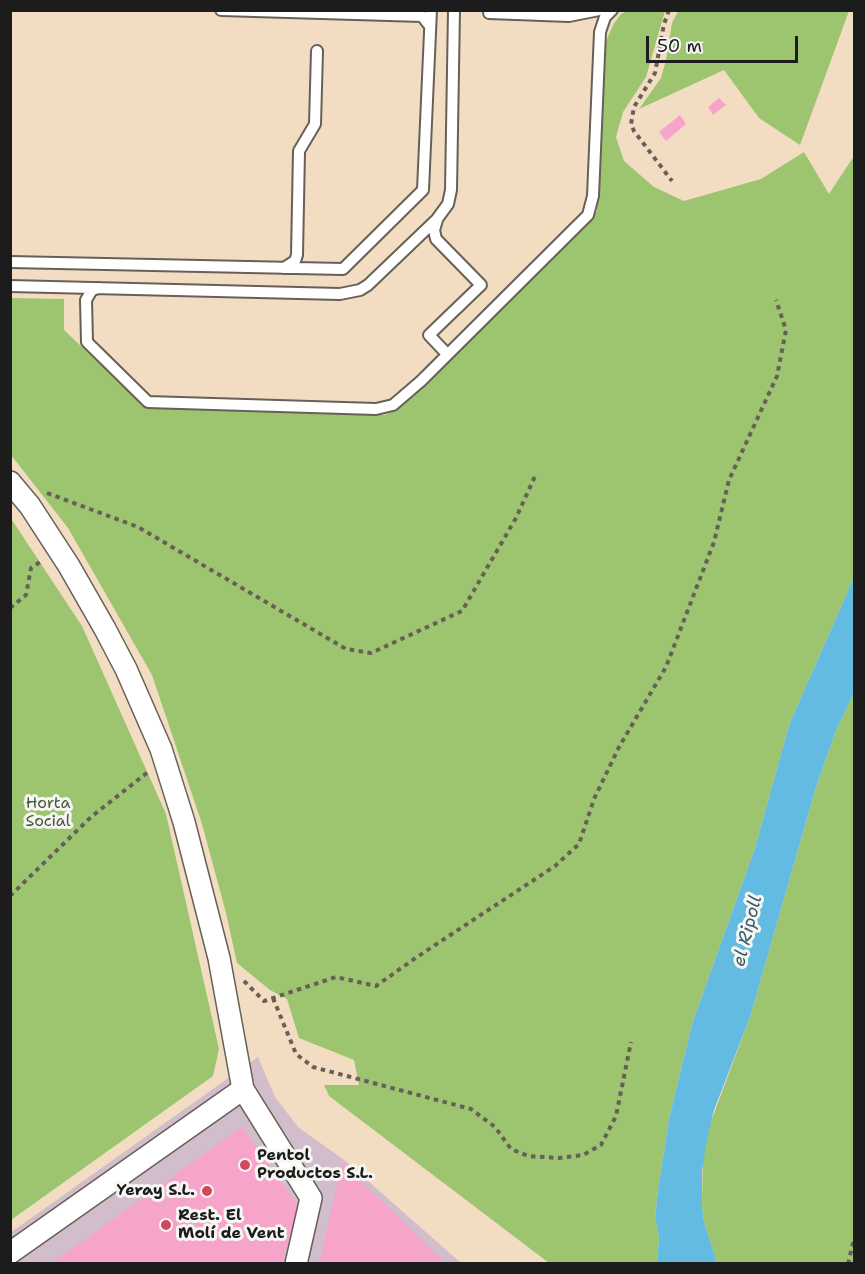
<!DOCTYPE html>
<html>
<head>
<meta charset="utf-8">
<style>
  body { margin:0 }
  #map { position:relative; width:865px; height:1274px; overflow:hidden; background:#f3ddc2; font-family:"Shantell Sans",sans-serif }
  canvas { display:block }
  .frame { position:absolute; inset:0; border:12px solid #1c1c1c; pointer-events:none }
  .scale { position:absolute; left:646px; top:36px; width:152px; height:27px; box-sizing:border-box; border:3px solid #1c1c1c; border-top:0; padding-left:8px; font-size:18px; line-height:21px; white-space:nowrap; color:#1c1c1c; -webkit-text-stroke:4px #f6f6f2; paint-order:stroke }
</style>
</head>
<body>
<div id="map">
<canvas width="865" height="1274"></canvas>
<div class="frame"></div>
<div class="scale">50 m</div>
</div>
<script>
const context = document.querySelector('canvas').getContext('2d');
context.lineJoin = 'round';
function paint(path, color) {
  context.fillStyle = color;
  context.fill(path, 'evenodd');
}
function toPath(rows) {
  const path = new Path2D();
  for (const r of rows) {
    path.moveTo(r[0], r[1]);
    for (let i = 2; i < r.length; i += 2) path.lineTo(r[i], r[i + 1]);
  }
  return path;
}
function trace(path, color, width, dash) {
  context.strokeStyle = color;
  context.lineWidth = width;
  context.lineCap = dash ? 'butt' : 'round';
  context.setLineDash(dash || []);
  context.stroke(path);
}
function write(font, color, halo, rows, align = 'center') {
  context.font = font + ' "Shantell Sans",sans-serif';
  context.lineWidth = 6;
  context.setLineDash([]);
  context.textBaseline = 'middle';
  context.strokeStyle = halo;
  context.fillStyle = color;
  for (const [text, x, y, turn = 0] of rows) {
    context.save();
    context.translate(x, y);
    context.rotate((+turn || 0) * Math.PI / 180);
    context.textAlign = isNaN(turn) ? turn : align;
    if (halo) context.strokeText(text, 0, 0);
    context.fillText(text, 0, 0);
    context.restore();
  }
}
paint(toPath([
  [258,1057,275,1097,299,1128,343,1159,461,1263,11,1263,10,1233]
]), '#d1bdcc');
paint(toPath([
  [626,11,665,11,646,77,623,112,616,137,624,161,654,187,684,201,761,179,804,152,829,194,854,156,854,577,789,725,755,848,692,1024,669,1119,658,1190,655,1217,659,1238,657,1263,549,1263,329,1096,324,1085,359,1085,354,1060,299,1038,287,999,270,990,237,963,226,913,202,824,152,675,68,528,11,455,11,298,64,299,64,330,146,408,384,415,396,411,589,222,597,211,603,55,607,39,613,25,620,15],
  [678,11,849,11,800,145,759,118,724,70,639,109,661,78,666,60,672,23],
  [10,517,82,626,166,814,219,1049,213,1076,11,1220],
  [854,693,854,1263,717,1264,704,1222,702,1207,703,1155,710,1124,750,1017,816,787,837,728]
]), '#9dc570');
paint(toPath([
  [854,577,854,693,837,728,816,787,750,1017,714,1110,707,1139,702,1171,702,1207,704,1222,717,1263,657,1263,659,1238,655,1217,658,1190,669,1119,692,1024,755,848,789,725]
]), '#64bbe1');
paint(toPath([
  [719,98,726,105,713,115,708,107],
  [680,115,686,124,666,141,659,132],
  [242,1127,298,1206,282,1264,51,1264],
  [342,1163,446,1264,319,1264]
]), '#f7a4cb');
const service = toPath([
  [221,10,422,16,429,25],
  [489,13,569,16,599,10],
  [437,220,434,230,436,239,481,285,429,335,447,354],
  [10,262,343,269,423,190,431,10],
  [284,268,295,261,297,255,299,151,315,124,317,51],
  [10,286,340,294,360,290,368,285,437,219,448,204,451,190,454,10],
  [99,288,92,290,86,300,87,342,148,402,376,409,393,405,421,381,588,215,593,196,600,32,605,17,612,10]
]);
const minor = toPath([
  [10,482,30,506,69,566,105,629,126,669,161,749,184,822,219,958,243,1089,311,1198,296,1264],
  [10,1253,243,1089]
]);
trace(service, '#676056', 14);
trace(minor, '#676056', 24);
trace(toPath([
  [669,10,664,24,655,73,634,107,631,124,634,131,672,181],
  [47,493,138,527,346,649,371,653,462,611,516,518,536,474],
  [10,608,26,595,31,568,43,560],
  [10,896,91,817,148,772],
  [244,981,264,1001,336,977,376,986,417,957,555,866,579,844,594,799,619,747,666,667,714,542,729,480,777,376,786,330,776,300],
  [273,998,296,1054,313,1067,471,1109,495,1127,511,1149,528,1156,559,1158,583,1155,601,1145,616,1116,631,1042],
  [848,1264,854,1239]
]), '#676056', 4, [4.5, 4.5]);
trace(service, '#fff', 10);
trace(minor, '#fff', 21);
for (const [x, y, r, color] of [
  [245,1165,6,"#d1495b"],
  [207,1191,6,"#d1495b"],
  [166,1225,6,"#d1495b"]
]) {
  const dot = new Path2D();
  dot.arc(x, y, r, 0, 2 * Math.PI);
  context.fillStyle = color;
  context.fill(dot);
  trace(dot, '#f6f6f2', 2);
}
write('16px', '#495739', '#f6f6f2', [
  ["Horta",48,804],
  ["Social",48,822]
]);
write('bold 16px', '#1c1c1c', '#f6f6f2', [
  ["Pentol",257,1156],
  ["Productos S.L.",257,1174],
  ["Yeray S.L.",195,1191,"right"],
  ["Rest. El",178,1216],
  ["Molí de Vent",178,1234]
], 'left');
write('italic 18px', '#395c6b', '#f6f6f2', [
  ["el Ripoll",748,931,-76]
]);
</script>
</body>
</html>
